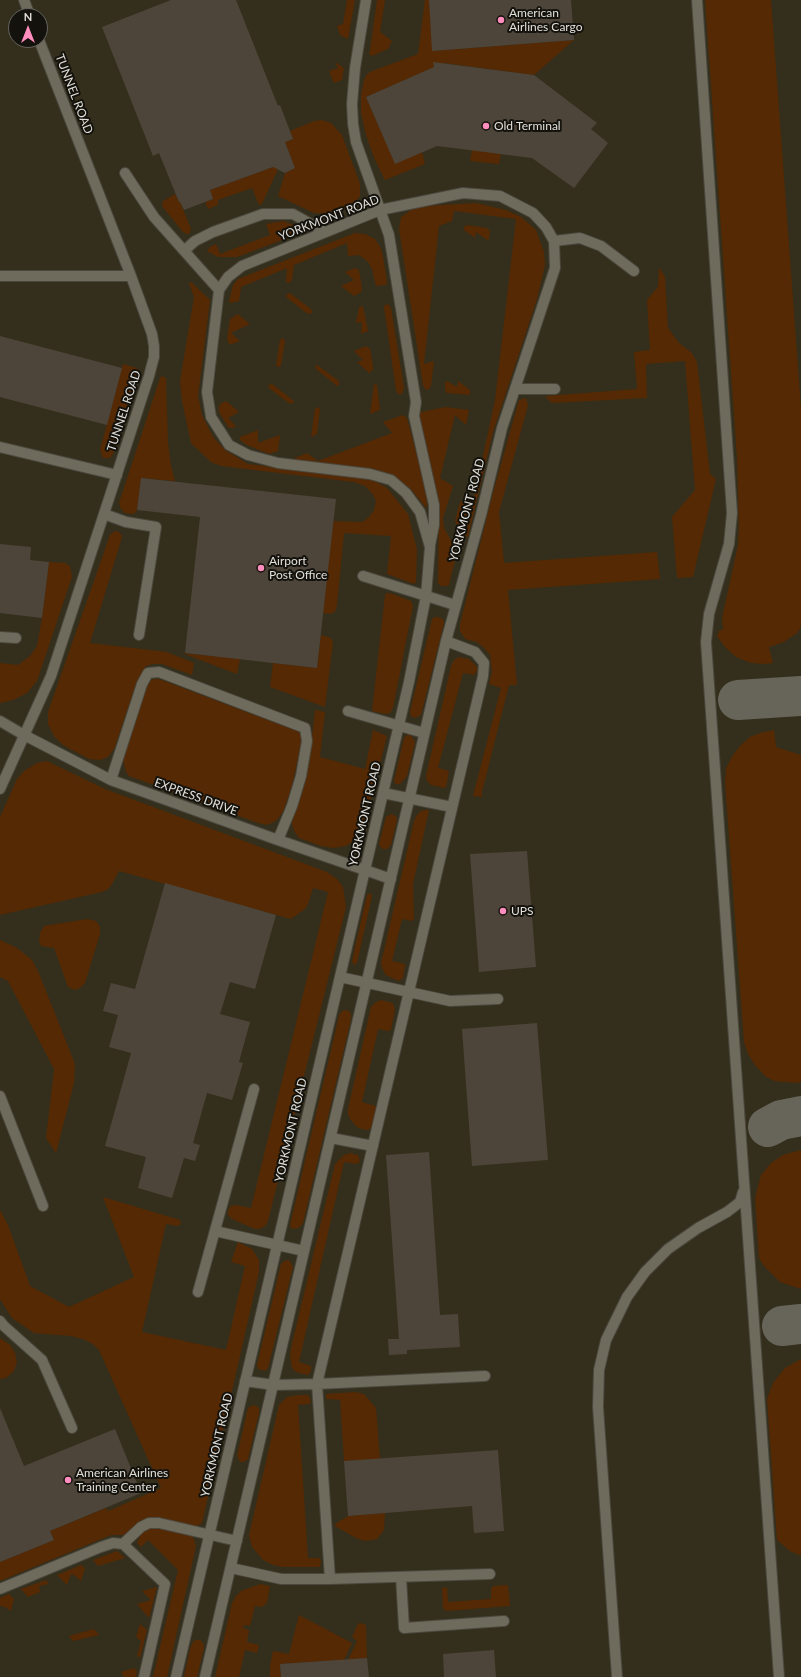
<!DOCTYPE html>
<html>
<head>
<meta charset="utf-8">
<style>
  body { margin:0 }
  #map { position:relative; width:801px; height:1677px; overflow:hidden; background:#2d2a1e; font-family:Lato,sans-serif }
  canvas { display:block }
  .north { position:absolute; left:8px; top:8px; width:40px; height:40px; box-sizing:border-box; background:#14120d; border:1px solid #66645e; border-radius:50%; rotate:0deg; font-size:11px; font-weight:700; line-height:16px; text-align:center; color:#e1dfd8 }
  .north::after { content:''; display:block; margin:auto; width:14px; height:18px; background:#fe8ebe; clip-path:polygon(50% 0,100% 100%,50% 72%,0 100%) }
</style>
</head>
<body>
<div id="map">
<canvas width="801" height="1677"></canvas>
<div class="north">N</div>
</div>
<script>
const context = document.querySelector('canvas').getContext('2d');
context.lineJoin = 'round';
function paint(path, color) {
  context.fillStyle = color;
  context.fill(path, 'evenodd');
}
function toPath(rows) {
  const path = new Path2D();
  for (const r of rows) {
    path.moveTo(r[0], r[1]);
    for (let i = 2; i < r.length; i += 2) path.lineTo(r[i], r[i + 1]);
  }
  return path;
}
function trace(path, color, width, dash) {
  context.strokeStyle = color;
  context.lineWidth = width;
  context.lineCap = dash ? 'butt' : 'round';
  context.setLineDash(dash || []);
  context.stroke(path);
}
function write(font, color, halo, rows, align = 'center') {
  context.font = font + ' Lato,sans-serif';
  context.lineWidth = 4;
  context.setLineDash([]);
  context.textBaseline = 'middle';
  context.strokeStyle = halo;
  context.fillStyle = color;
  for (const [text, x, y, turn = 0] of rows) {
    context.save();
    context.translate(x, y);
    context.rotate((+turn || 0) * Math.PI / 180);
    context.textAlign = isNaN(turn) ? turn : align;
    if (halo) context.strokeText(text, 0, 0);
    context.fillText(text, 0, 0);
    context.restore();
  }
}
paint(toPath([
  [0,0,801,0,801,1677,0,1677],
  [16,16,40,16,40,40,16,40]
]), '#342f1c');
paint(toPath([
  [347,0,355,0,348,39,340,35,337,26,343,24],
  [377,0,385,0,380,32,392,41,388,49,372,56,369,54,370,50],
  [425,0,429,0,433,51,574,40,534,75,444,63,366,97,395,163,422,152,425,164,385,180,375,160,366,135,361,113,361,95,364,80,367,74,372,71,418,54],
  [705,0,771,0,801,408,801,627,797,633,784,642,769,647,773,663,763,664,751,663,736,657,725,647,717,636,719,631,723,629,722,618,738,545,739,529,737,458],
  [335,62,344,68,342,80,334,83,329,71,338,68],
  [322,120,331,123,342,135,360,184,360,196,354,204,331,214,314,213,278,196,285,173,295,168,285,142,293,139,290,131,314,121],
  [472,150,501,154,499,164,470,161],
  [273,167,278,169,262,204,259,205,252,188,218,200,218,205,208,209,205,202,213,199,210,190],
  [175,194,179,202,180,202,191,229,189,234,187,234,183,232,162,206,163,201],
  [476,203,506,210,521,217,536,230,544,252,545,265,537,299,493,432,468,537,465,537,455,521,460,502,474,498,495,400,516,219,454,211,452,221,439,226,424,364,434,361,431,386,428,390,425,389,423,385,399,229,401,217,411,210,424,206],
  [283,221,294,225,297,227,297,232,295,235,237,257,218,257,207,251,210,247,216,244,220,254,270,235,266,224],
  [467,225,487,228,490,231,489,239,487,240,476,232,475,238,464,230,464,227],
  [355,233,365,234,375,239,379,245,382,251,387,281,386,285,376,286,372,269,368,262,363,258,359,255,348,256,347,243,294,265,292,280,289,283,286,282,287,268,241,287,239,301,231,303,229,302,233,285,238,279],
  [659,267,665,277,668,328,679,343,692,353,697,362,710,474,716,479,693,577,677,578,672,517,695,490,685,361,646,364,647,398,552,403,545,396,637,389,634,352,650,350,647,300,658,287],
  [355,268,359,270,362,289,361,292,354,296,341,286,354,280,345,272],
  [191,282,210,300,198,396,202,415,213,437,225,450,248,464,371,479,387,488,408,514,417,550,416,582,414,584,387,574,391,536,344,533,337,605,335,612,330,614,323,613,333,521,362,522,369,517,374,510,376,501,372,493,365,486,354,482,221,466,211,462,191,443,182,401,180,381,194,297,189,283],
  [290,293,312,310,312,313,308,314,286,297,287,294],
  [388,304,391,308,404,388,402,394,398,394,396,390,384,307,385,305],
  [363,306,368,331,361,334,362,322,356,323,359,307],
  [238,314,250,324,231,333,240,341,232,344,229,344,227,339,230,319],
  [283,338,285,341,281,365,280,367,276,366,280,340],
  [366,346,370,349,373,366,373,370,369,373,357,362,363,360,354,351],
  [123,364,137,368,138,375,113,454,110,458,103,458,100,450],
  [317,365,339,381,339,385,337,386,316,369,315,366],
  [162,376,166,378,168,443,171,466,175,481,141,478,137,510,134,514,125,513,121,509,119,503,121,497,160,378],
  [447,381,457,387,458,381,470,390,470,395,447,393,445,390,445,383],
  [272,384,294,401,293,403,290,404,269,388,268,385],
  [374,384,377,385,380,410,370,414],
  [526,398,528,405,499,512,504,563,657,552,660,579,508,590,517,685,509,685,482,792,482,797,473,796,501,688,489,684,492,672,490,655,484,648,477,642,465,639,460,631,460,624,493,493,519,400],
  [226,401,239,412,228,418,236,426,233,428,229,428,219,412,219,407,220,404],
  [318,407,320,409,317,434,311,437,315,409],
  [445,407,469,410,466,425,455,415,440,478,453,486,443,518,444,528,453,544,456,555,449,585,447,586,441,586,438,583,439,504,419,416,421,412],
  [403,415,407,418,426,490,427,506,426,508,411,489,398,479,382,471,297,461,295,460,295,458,307,453,318,461,392,433,383,422],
  [258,430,258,443,280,435,278,451,269,454,247,445,240,440,240,437],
  [117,531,121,534,122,537,90,643,167,652,194,663,192,675,162,664,153,664,146,666,137,681,114,749,108,757,100,760,89,759,63,745,54,736,48,724,48,712,110,535,113,532],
  [49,562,65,563,70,566,72,577,37,681,27,693,13,700,0,703,0,663,18,665,30,656,37,646,42,618],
  [387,593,390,593,411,601,413,606,393,708,390,713,385,714,372,711,385,595],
  [435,617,439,617,443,619,444,623,421,715,415,718,411,716,410,712,432,619],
  [321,635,331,638,333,642,325,707,270,687,273,663,317,668],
  [182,653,240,659,237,674],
  [459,657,469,659,477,667,477,671,474,675,463,673,438,768,449,771,446,787,444,788,431,785,427,781,426,776,451,666,454,660],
  [154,679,159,679,299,732,302,740,292,786,283,812,276,821,267,825,258,823,129,776,126,772,123,759,126,748,148,684,150,681],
  [315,710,325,712,320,757,365,769,373,730,387,736,363,829,355,840,346,846,333,848,321,846,299,838,294,831,292,824,293,816,303,790,309,764],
  [774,730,776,747,801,755,801,1082,796,1083,774,1081,765,1076,755,1065,748,1054,744,1042,725,782,726,768,733,755,740,746,750,737,760,733],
  [407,735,411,735,415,742,407,776,400,784,396,784,394,781,404,738],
  [47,761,105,789,327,872,337,879,343,887,346,907,268,1221,265,1226,260,1229,255,1229,232,1219,228,1215,228,1210,231,1206,235,1205,251,1208,328,892,313,888,308,904,305,909,291,919,119,871,112,884,108,889,102,892,0,915,0,817,17,779,24,771,37,763],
  [426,810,429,810,413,884,414,919,412,921,402,919,392,961,405,964,403,978,399,981,386,975,383,970,381,963,414,821,417,815,421,811],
  [391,814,396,816,397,820,391,845,387,849,382,849,379,844,386,817],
  [371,893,372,896,357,963,354,965,352,961,367,895],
  [87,919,96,921,100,927,100,934,85,983,80,988,75,990,68,987,54,948,41,946,39,941,40,933,44,926],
  [0,940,17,948,32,960,38,971,75,1064,74,1083,56,1153,46,1138,54,1069,8,981,0,977],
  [381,1000,393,1003,395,1009,391,1030,388,1031,378,1029,362,1102,378,1107,374,1126,368,1130,362,1129,357,1127,350,1119,348,1114,348,1109,371,1007,376,1002],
  [345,1010,349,1011,351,1014,351,1019,303,1223,299,1228,292,1229,290,1225,339,1016,341,1012],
  [801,1150,801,1289,780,1282,764,1266,759,1258,755,1198,761,1175,771,1163,783,1155],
  [350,1153,358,1155,360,1161,357,1164,344,1162,299,1362,311,1366,311,1371,308,1375,296,1372,292,1368,290,1356,291,1348,335,1164,344,1155],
  [103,1197,180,1220,181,1224,177,1226,166,1224,142,1332,226,1350,245,1266,231,1262,238,1242,252,1249,259,1260,259,1272,202,1523,197,1526,149,1518,141,1521,124,1535,111,1535,0,1581,0,1562,54,1540,50,1531,106,1508,108,1511,161,1488,99,1350,93,1344,83,1339,71,1336,34,1333,12,1318,0,1299,0,1210,8,1225,30,1286,69,1307,134,1277],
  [289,1260,293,1267,268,1368,265,1371,261,1370,258,1369,257,1365,281,1264,284,1261],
  [0,1338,10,1345,15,1353,17,1362,14,1371,6,1378,0,1379],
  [801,1359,801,1556,790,1551,777,1540,767,1399,773,1383,785,1368],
  [355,1392,364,1394,376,1408,380,1459,344,1461,340,1400,326,1399,326,1394],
  [299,1395,308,1395,311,1401,309,1404,298,1405,308,1558,319,1558,321,1560,320,1567,283,1567,273,1565,263,1560,252,1547,249,1535,279,1405,287,1397],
  [255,1405,259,1408,259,1413,248,1459,244,1462,240,1462,237,1456,248,1408,251,1406],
  [385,1513,384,1530,377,1539,372,1540,365,1541,356,1538,335,1526,335,1524,348,1516],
  [152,1527,188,1534,193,1537,196,1546,167,1677,153,1677,178,1570,148,1540,141,1547,137,1543,141,1534,145,1529],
  [117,1551,125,1558,98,1566,93,1560],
  [81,1565,85,1568,81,1581,74,1575,71,1574,67,1585,57,1575],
  [46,1580,49,1584,39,1586,40,1592,28,1597,21,1589],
  [260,1584,270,1586,267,1603,262,1607,255,1606,250,1626,244,1625,243,1628,249,1630,247,1642,259,1645,257,1653,245,1650,239,1677,215,1677,232,1603,236,1596,241,1591],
  [508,1585,510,1606,446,1611,443,1608,442,1588,447,1587,448,1602,491,1599,491,1589,493,1586],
  [157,1587,149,1618,137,1604,151,1600,142,1591],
  [9,1594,14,1599,11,1611,5,1607,0,1606,0,1598],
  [299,1615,352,1643,344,1660,280,1664,281,1677,270,1677,270,1666,273,1651,289,1654],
  [360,1623,366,1625,367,1658,348,1660,357,1641,352,1637,358,1624],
  [140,1624,147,1630,140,1658,137,1656,141,1641,136,1637],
  [94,1629,99,1635,73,1641,69,1636],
  [196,1640,200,1640,203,1643,204,1648,197,1677,184,1677,190,1649,193,1642],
  [134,1668,137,1671,136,1677,124,1677,121,1672]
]), '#552903');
trace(toPath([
  [738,700,801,696],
  [768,1127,781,1120,801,1116],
  [782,1326,801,1324]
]), '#67645a', 40);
paint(toPath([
  [171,0,236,0,278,106,280,105,293,139,285,142,295,168,285,173,273,167,210,190,213,199,184,210,180,202,179,202,159,153,153,156,102,27],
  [429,0,571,0,574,40,432,51],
  [433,62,534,75,597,123,591,129,608,143,574,188,532,158,437,146,395,164,366,97,434,67],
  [0,336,122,368,107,425,0,397],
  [141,478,336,499,317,668,185,653,200,517,137,510],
  [0,544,31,547,30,560,49,562,42,618,0,613],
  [527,851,536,967,479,972,470,854],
  [165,883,276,915,255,989,230,982,220,1014,250,1022,239,1062,243,1063,232,1100,207,1093,193,1143,200,1145,195,1161,184,1158,172,1198,138,1188,146,1157,105,1146,131,1053,109,1047,118,1015,103,1011,111,983,135,989],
  [537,1023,548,1160,472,1166,462,1029],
  [429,1152,440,1315,458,1314,460,1347,407,1350,407,1354,389,1355,388,1339,399,1339,386,1155],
  [0,1408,24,1466,115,1429,141,1493,50,1531,54,1540,0,1562],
  [498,1450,504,1531,474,1533,472,1506,348,1516,344,1461],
  [494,1650,496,1677,444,1677,443,1654],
  [367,1658,369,1677,281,1677,280,1664]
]), '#4d453a');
const minor = toPath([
  [24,0,30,16],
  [366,0,355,68,352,104,353,124,356,142,389,235,416,402,414,416,434,505,434,525,430,545],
  [697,0,732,513,729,544,709,614,706,642,779,1677],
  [125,173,154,217,219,290],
  [554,241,580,238,601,246,634,271],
  [185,250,195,241,213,232,263,214,293,214,325,232],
  [0,276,131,276],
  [515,389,555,389],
  [0,447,117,475],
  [104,514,126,522,156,527,139,635],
  [363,576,455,605],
  [0,637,16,638],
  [348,711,424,733],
  [0,721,24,735,111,780,278,840,391,879],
  [111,780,142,684,148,673,159,672,305,728,307,741,301,776,292,806,278,840],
  [0,789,51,676,149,376,154,357,154,346,152,334,131,276,39,40],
  [383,793,452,807],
  [340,977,450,1001,498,999],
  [0,1096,43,1206],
  [331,1138,373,1146],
  [215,1231,304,1251],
  [198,1292,254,1089],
  [0,1321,4,1326,42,1360,72,1428],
  [245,1381,274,1385,317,1384,485,1376],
  [123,1544,141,1527,149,1523,159,1523,237,1541],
  [231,1568,281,1579,330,1579,317,1384,483,676,484,663,475,652,446,641],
  [401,1577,404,1628,504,1621],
  [330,1579,490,1574],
  [0,1589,101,1547,113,1543,123,1544,165,1584,144,1677],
  [176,1677,409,682,426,596,430,547,420,512,406,493,391,480,370,474,278,463,248,455,229,445,211,417,207,392,219,290,228,277,242,266,380,210,463,193,500,196,533,213,546,227,554,241,555,268,502,428,481,515,446,641,205,1677],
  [617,1677,598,1407,599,1370,606,1340,627,1297,645,1272,668,1249,698,1228,727,1212,740,1202,743,1192]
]);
trace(minor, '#4a473d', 12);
trace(minor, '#6e6b5d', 10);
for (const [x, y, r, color] of [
  [501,20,4,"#fe8ebe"],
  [486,126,4,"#fe8ebe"],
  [261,568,4,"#fe8ebe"],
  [503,911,4,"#fe8ebe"],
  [68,1480,4,"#fe8ebe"]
]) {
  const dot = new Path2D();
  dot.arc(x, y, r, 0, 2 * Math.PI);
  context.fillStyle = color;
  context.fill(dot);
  trace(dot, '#14120d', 1.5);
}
write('12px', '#e1dfd8', '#14120d', [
  ["American",509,13],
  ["Airlines Cargo",509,27],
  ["Old Terminal",494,126],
  ["Airport",269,561],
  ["Post Office",269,575],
  ["UPS",511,911],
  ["American Airlines",76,1473],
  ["Training Center",76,1487]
], 'left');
write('12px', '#e1dfd8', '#14120d', [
  ["TUNNEL ROAD",74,94,69],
  ["YORKMONT ROAD",329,218,-21],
  ["TUNNEL ROAD",124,411,-72],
  ["YORKMONT ROAD",467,510,-75],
  ["EXPRESS DRIVE",196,797,20],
  ["YORKMONT ROAD",365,814,-77],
  ["YORKMONT ROAD",291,1130,-77],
  ["YORKMONT ROAD",217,1445,-77]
]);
</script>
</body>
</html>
